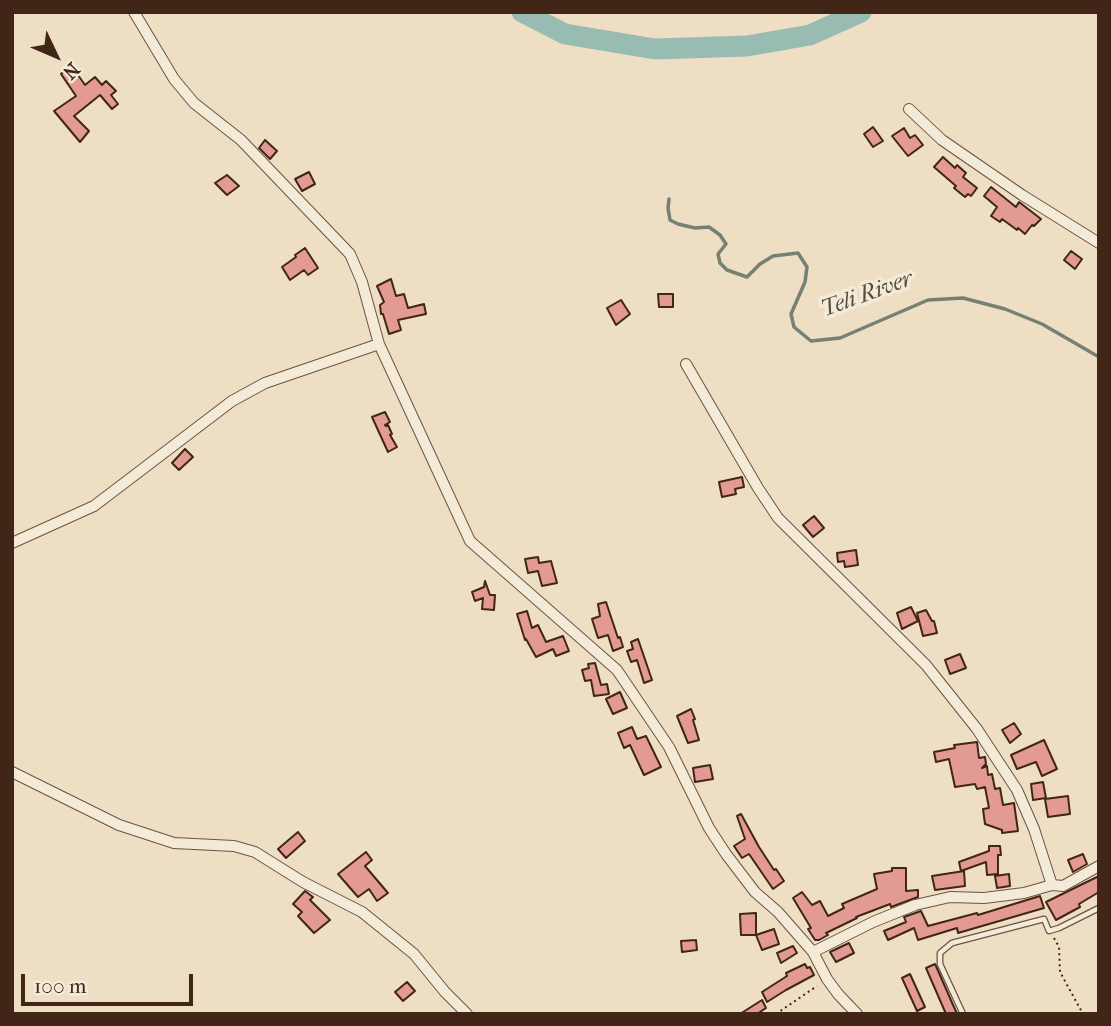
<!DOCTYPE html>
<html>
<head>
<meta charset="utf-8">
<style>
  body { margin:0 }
  #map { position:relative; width:1111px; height:1026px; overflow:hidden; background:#eedec3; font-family:"IM FELL French Canon",serif }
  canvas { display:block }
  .frame { position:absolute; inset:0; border:14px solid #412517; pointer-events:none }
  .north { position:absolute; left:21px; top:21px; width:70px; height:70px; -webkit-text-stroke:5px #f4ead8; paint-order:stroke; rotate:134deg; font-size:19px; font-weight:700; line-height:28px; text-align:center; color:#412517 }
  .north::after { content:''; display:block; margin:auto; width:24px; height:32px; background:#412517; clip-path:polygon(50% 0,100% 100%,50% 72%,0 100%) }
  .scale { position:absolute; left:21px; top:974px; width:172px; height:32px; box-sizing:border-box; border:4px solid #412517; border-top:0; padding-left:9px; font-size:21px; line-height:24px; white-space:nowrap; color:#412517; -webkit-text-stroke:5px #f4ead8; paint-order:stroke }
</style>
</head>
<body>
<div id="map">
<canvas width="1111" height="1026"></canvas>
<div class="frame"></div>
<div class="north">N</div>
<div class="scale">100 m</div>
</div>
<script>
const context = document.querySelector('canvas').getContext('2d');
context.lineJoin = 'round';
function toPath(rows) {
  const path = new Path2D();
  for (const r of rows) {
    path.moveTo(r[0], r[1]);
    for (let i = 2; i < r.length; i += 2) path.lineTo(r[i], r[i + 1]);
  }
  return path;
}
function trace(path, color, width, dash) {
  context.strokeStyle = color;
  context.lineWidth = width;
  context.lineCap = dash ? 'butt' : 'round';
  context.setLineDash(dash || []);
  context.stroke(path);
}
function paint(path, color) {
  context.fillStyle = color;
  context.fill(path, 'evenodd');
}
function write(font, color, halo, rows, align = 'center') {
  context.font = font + ' "IM FELL French Canon",serif';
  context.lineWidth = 7;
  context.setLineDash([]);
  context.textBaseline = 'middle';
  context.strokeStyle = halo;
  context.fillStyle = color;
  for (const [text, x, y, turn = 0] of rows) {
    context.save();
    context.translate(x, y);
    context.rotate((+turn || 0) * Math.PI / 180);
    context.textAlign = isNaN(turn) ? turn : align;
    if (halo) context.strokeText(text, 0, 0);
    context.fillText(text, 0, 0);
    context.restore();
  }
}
trace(toPath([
  [669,199,668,208,670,220,678,224,695,228,709,227,720,235,726,244,718,254,720,263,727,270,747,277,760,264,773,256,798,253,807,267,805,282,791,314,794,327,811,341,840,338,928,300,963,298,1005,309,1042,324,1099,357]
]), '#768074', 3.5);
trace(toPath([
  [522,12,565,34,655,49,747,46,810,35,861,12]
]), '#99bcb2', 21);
const building = toPath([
  [71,65,85,85,95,77,102,85,106,81,116,91,111,95,118,104,112,109,100,95,74,116,89,131,80,142,54,111,76,96,61,74,71,65],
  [873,127,883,141,873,147,864,134,873,127],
  [904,128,910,138,915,135,923,145,908,156,892,136,904,128],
  [265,140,277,151,270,159,259,148,265,140],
  [943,157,955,168,957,165,966,173,963,177,977,188,971,196,968,194,965,197,954,188,956,186,934,167,943,157],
  [309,172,315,184,302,191,295,179,309,172],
  [227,175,239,186,227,195,215,183,227,175],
  [991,187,1016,207,1019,202,1041,219,1034,226,1032,225,1025,234,1018,228,1017,230,1002,219,1000,222,991,216,997,207,984,196,991,187],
  [305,248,318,268,308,275,304,270,290,280,282,267,296,257,295,255,305,248],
  [1071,251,1082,259,1075,269,1064,260,1071,251],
  [391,279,396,296,404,294,408,308,424,304,426,314,398,320,401,330,389,334,383,314,381,314,380,305,384,302,377,286,391,279],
  [658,294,673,294,673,307,659,307,658,294],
  [621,300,630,314,616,325,607,308,621,300],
  [385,412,390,422,385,425,386,426,388,425,392,434,390,435,397,447,388,452,372,417,385,412],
  [185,449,193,457,179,470,172,463,185,449],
  [742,477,744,487,735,489,736,494,722,497,719,482,742,477],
  [814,516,824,528,813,537,803,525,814,516],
  [856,550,858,565,845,567,844,561,838,562,837,553,856,550],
  [538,557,539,563,551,561,557,583,542,586,538,571,528,573,525,559,538,557],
  [485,581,490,595,495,595,494,610,482,609,483,598,475,601,472,592,484,587,485,581],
  [606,602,618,638,620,637,623,647,613,651,608,635,598,638,592,619,600,616,598,604,606,602],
  [911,607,918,621,902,629,897,613,911,607],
  [926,610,932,621,934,621,937,633,923,636,917,613,926,610],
  [527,611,532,628,538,625,546,642,563,636,569,651,556,656,553,649,536,657,526,639,525,640,517,614,527,611],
  [638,639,652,680,644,683,637,660,631,662,627,651,633,649,631,642,638,639],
  [960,654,966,668,950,674,945,660,960,654],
  [595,663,601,685,607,684,609,694,594,696,591,680,585,681,582,670,589,668,588,664,595,663],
  [620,692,627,708,613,714,606,699,620,692],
  [691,709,695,719,693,720,699,740,688,743,677,716,691,709],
  [1014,723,1021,734,1010,743,1002,730,1014,723],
  [632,727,637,739,646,736,661,767,644,775,630,745,624,748,618,733,632,727],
  [1044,740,1057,769,1042,776,1036,762,1017,769,1011,755,1044,740],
  [977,742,979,758,985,757,986,764,982,768,987,766,988,775,992,774,995,789,1000,788,1003,805,1014,803,1018,831,1002,833,1002,830,985,824,983,809,989,808,985,787,977,789,975,784,955,787,949,759,936,762,934,752,955,748,954,745,977,742],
  [710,765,713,779,695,782,693,768,710,765],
  [1043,782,1046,798,1033,800,1031,784,1043,782],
  [1068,796,1070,814,1048,817,1045,799,1068,796],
  [741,814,759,847,774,870,776,869,784,881,773,889,749,854,742,858,734,846,745,839,737,816,741,814],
  [298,832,305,841,286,858,278,849,298,832],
  [989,846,1000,846,1001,855,998,855,998,874,987,875,986,862,961,871,959,862,989,851,989,846],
  [366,852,372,860,365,866,388,893,377,901,369,889,358,897,338,874,366,852],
  [1083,854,1087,864,1073,872,1068,860,1083,854],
  [892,868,906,868,906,891,918,890,918,897,891,907,890,904,856,917,857,918,826,933,828,935,819,940,815,940,808,929,811,928,793,898,802,892,812,905,820,901,828,916,844,908,842,904,877,889,874,874,892,871,892,868],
  [964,871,965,886,935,890,932,876,964,871],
  [1009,874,1010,886,997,888,995,876,1009,874],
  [1099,876,1099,892,1079,904,1080,907,1056,920,1046,902,1099,876],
  [305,891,313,897,310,900,330,920,314,933,298,916,302,912,293,904,305,891],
  [1040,896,1044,908,958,933,957,928,918,940,914,928,888,940,884,931,906,922,904,917,921,911,928,926,977,913,978,915,1040,896],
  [756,913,756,935,741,935,740,914,756,913],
  [774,929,779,944,762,950,756,935,774,929],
  [696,940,697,950,682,952,681,941,696,940],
  [849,943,854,953,836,962,830,952,849,943],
  [793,946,797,953,781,963,777,953,793,946],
  [805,964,807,968,810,967,814,975,786,990,767,1002,762,992,787,976,786,973,805,964],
  [935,964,936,966,957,1014,946,1014,926,968,935,964],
  [910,974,925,1007,917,1011,902,978,910,974],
  [407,982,415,991,403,1001,395,992,407,982],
  [762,1000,766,1008,757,1014,740,1014,762,1000]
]);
paint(building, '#e39a92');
trace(building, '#412517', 2);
const lane = toPath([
  [963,1014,940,964,940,953,952,943,1044,919,1049,931,1059,928,1099,908]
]);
const street = toPath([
  [134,12,174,79,194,103,241,140,350,254,362,282,379,344,470,541,617,670,669,747,709,828,726,854,755,892,778,912,813,952,827,979,838,994,857,1014],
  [909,109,942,140,1022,195,1099,243],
  [686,364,758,488,778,518,926,665,977,729,1017,790,1034,829,1052,885,1063,886,1099,866],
  [12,543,94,506,232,401,265,383,379,344],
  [12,772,119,825,174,843,234,846,255,852,303,882,362,912,414,954,445,992,467,1014],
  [813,952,873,922,915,905,950,897,984,898,1024,893,1052,885]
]);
trace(lane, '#6c5342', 7);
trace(street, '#6c5342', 12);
trace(toPath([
  [1054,938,1059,947,1060,972,1083,1014],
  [776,1014,817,986]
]), '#412517', 2, [2, 3.5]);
trace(lane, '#f4ead8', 4.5);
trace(street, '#f4ead8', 10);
write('italic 23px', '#574b3e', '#f4ead8', [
  ["Teli River",867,295,-20]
]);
</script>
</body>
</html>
